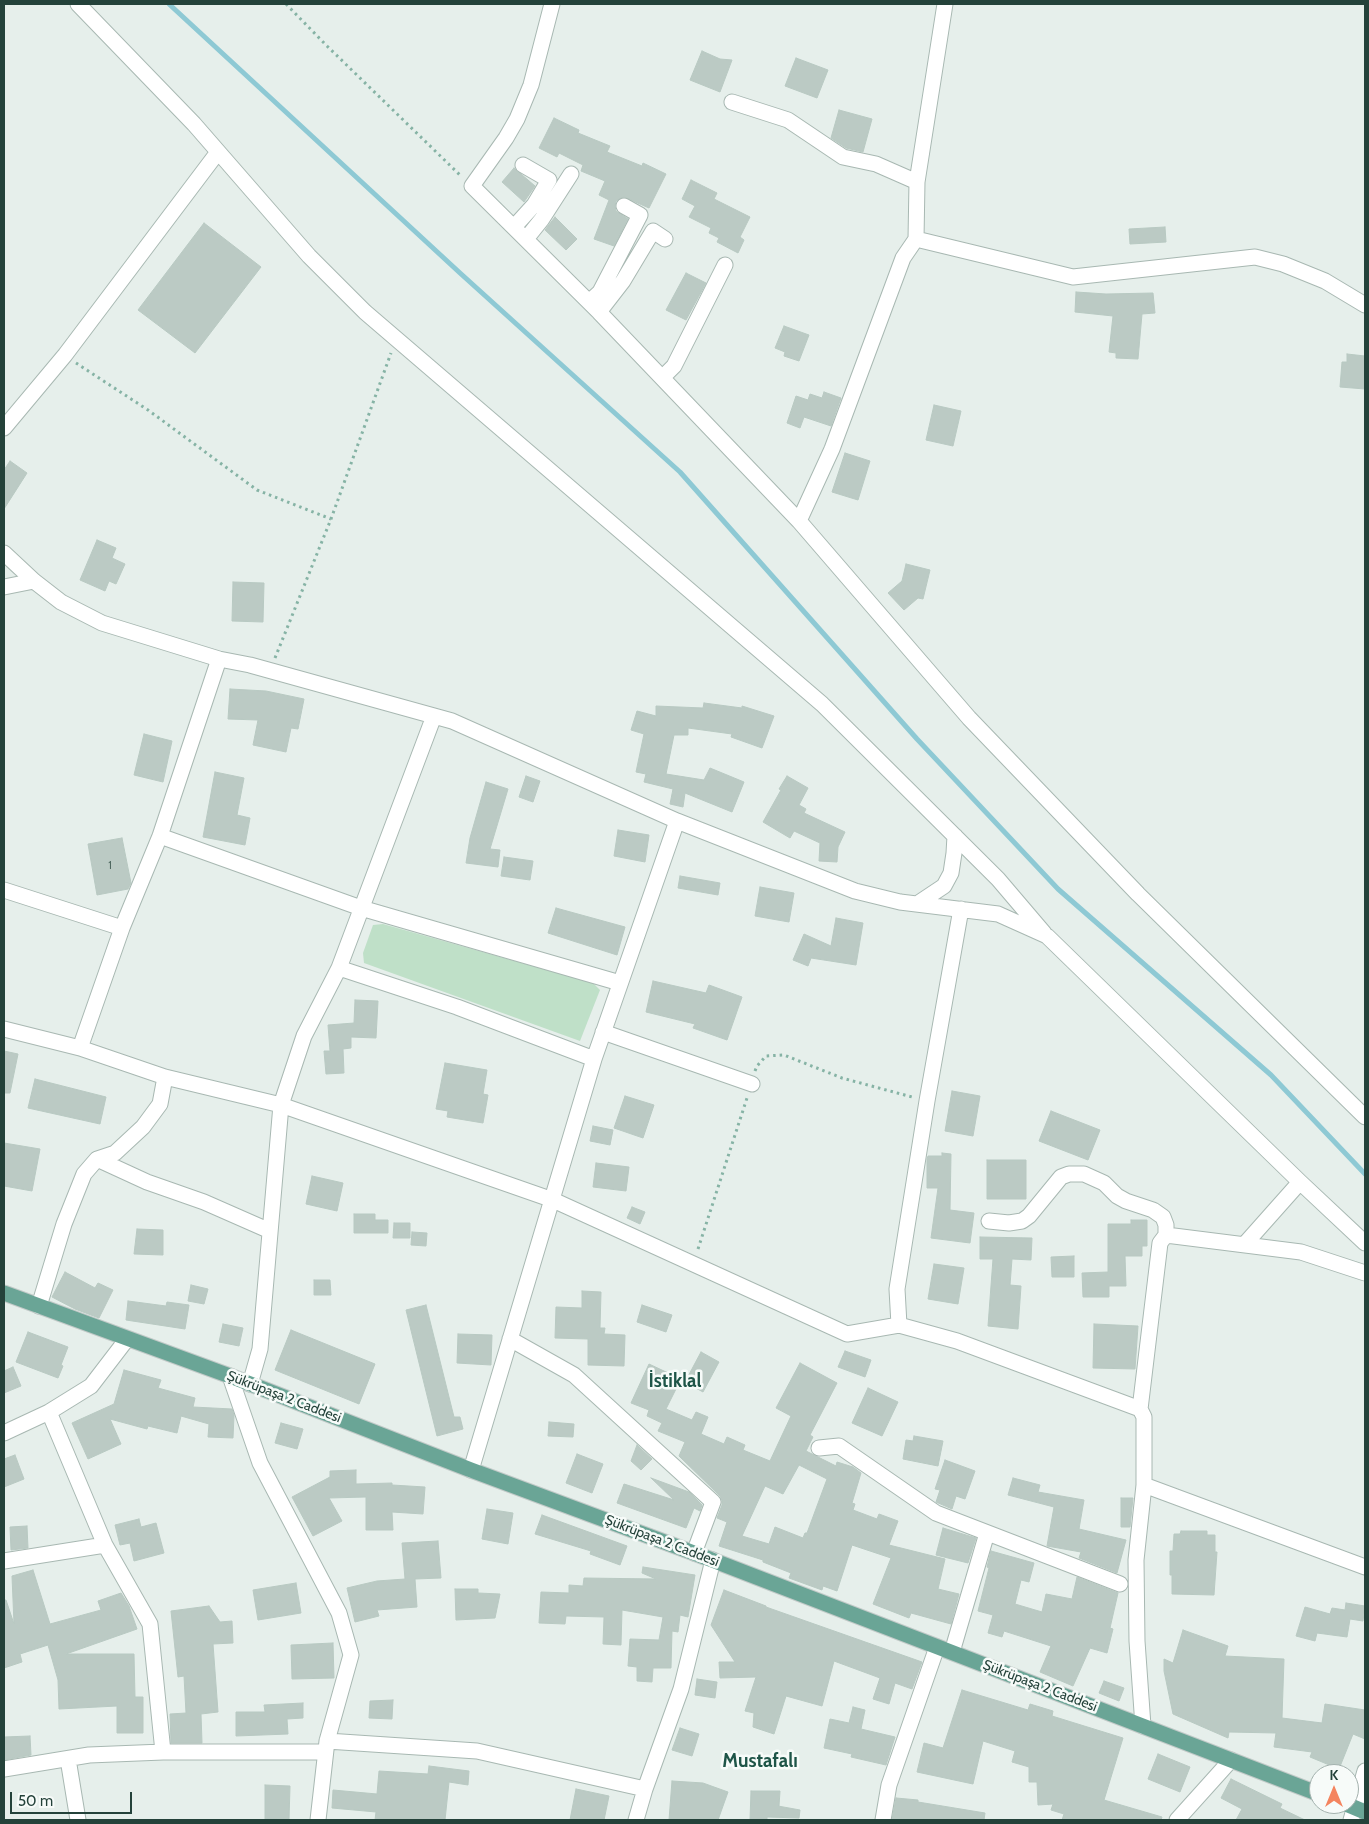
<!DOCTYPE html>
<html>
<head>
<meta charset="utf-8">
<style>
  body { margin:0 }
  #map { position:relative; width:1369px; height:1824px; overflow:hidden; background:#e6efeb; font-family:Cabin,sans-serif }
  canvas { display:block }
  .frame { position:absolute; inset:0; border:5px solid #24423a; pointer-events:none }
  .north { position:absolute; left:1309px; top:1764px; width:50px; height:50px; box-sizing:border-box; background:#f7fbf9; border:1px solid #a3b1ad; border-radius:50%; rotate:0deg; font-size:14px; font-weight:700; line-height:20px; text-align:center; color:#24423a }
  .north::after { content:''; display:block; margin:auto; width:18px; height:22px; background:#f4845f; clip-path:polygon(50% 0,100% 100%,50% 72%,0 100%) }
  .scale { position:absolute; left:10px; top:1792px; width:122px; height:22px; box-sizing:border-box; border:2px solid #24423a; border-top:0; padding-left:6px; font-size:15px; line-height:18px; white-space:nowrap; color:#24423a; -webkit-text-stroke:4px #f7fbf9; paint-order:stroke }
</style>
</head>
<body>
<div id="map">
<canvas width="1369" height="1824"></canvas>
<div class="frame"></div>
<div class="north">K</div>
<div class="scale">50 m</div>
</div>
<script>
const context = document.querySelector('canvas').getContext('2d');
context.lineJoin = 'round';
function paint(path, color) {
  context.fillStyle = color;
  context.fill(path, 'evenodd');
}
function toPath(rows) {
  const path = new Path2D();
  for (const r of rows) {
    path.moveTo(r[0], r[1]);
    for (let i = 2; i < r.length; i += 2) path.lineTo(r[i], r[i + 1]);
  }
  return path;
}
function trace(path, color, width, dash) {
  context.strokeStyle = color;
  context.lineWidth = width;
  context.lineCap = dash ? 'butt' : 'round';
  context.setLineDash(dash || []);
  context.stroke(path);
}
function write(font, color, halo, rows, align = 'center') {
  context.font = font + ' Cabin,sans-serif';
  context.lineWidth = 5;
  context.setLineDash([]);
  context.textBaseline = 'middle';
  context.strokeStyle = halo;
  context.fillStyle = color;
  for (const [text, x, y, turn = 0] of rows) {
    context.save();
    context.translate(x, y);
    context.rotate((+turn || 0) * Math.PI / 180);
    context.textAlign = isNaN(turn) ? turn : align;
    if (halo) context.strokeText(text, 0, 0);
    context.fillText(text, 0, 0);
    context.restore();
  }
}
paint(toPath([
  [383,924,593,983,600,990,580,1041,364,963,363,953,373,925]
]), '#bfe0c8');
trace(toPath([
  [169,4,460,273,680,472,917,739,1058,889,1271,1075,1365,1174]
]), '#8ec9d4', 5);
const building = toPath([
  [702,51,720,59,732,60,720,92,690,80,702,51],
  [796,58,828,70,817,98,785,86,796,58],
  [839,110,872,119,863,152,846,148,831,138,839,110],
  [554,118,579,130,578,133,610,146,607,152,642,166,643,163,666,174,649,208,624,197,616,201,615,206,616,211,628,219,614,246,594,239,609,200,599,195,605,181,581,171,583,165,559,153,557,157,539,148,554,118],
  [514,168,535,186,524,202,502,182,514,168],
  [691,180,717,193,714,199,750,217,740,237,744,240,738,253,717,242,719,238,709,233,711,228,689,217,695,206,682,199,691,180],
  [555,217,577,239,566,250,545,230,555,217],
  [204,223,261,267,195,353,138,310,204,223],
  [1165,227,1166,242,1130,244,1129,229,1165,227],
  [686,273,706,283,686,320,666,310,686,273],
  [1076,292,1106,294,1153,293,1155,313,1142,314,1138,359,1116,358,1116,353,1109,352,1113,316,1075,312,1076,292],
  [784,326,809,335,799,361,784,356,785,352,775,348,784,326],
  [1347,354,1365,356,1365,389,1340,387,1342,362,1347,362,1347,354],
  [824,392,841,398,831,426,804,417,800,428,787,423,796,396,808,400,810,394,822,398,824,392],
  [934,405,961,411,953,446,926,440,934,405],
  [845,453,870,461,858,500,832,492,845,453],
  [10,461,27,473,4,509,4,470,10,461],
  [97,540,116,548,112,558,125,564,116,584,109,581,105,591,80,580,97,540],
  [906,564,930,570,923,599,918,598,904,610,888,593,902,581,906,564],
  [233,582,264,583,263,622,232,621,233,582],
  [230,689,266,691,304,699,298,729,291,728,286,752,253,745,258,720,228,719,230,689],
  [704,703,742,708,742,706,774,716,762,748,731,737,732,734,688,728,688,735,674,735,666,774,704,780,710,768,744,782,732,812,685,793,683,807,670,804,673,789,644,782,646,774,636,772,644,734,631,730,637,711,656,716,656,706,703,708,704,703],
  [144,734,172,741,163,782,134,775,144,734],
  [215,772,244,778,237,815,250,818,245,845,203,837,215,772],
  [526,776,540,781,533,802,519,797,526,776],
  [787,776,808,788,799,805,806,809,804,813,845,832,838,847,837,862,819,861,820,843,794,831,790,838,763,822,781,790,779,789,787,776],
  [486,782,508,789,490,849,500,850,498,867,466,863,470,838,486,782],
  [618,830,649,835,645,862,614,856,618,830],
  [122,838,131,883,128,889,97,895,88,844,122,838],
  [504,857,533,861,530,880,501,876,504,857],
  [680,876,720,883,718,895,678,888,680,876],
  [760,887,794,893,789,922,755,916,760,887],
  [556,908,625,927,617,955,548,933,556,908],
  [836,918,863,923,856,965,811,958,808,966,793,960,804,934,831,946,836,918],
  [653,981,706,993,709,985,742,997,727,1040,693,1028,695,1024,646,1012,653,981],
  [355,1000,378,1001,376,1038,351,1037,351,1048,343,1049,344,1073,326,1074,324,1051,330,1051,328,1025,354,1023,355,1000],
  [4,1051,18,1054,10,1093,4,1093,4,1051],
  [445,1063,487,1070,483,1094,488,1095,483,1123,447,1117,448,1111,436,1109,445,1063],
  [35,1079,106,1097,100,1124,28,1108,35,1079],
  [952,1091,980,1096,973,1136,945,1131,952,1091],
  [625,1096,654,1105,643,1138,614,1128,625,1096],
  [1051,1111,1100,1130,1088,1160,1039,1141,1051,1111],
  [593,1126,613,1130,610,1145,590,1141,593,1126],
  [4,1143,40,1149,32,1191,4,1186,4,1143],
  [942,1153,951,1154,950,1210,974,1213,970,1243,931,1238,938,1188,927,1188,927,1159,928,1156,942,1156,942,1153],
  [987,1160,1026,1160,1026,1199,987,1199,987,1160],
  [596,1163,629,1167,626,1191,593,1187,596,1163],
  [312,1176,343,1183,337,1211,306,1204,312,1176],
  [632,1207,645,1212,640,1224,627,1218,632,1207],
  [354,1214,375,1214,375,1220,388,1220,388,1233,354,1233,354,1214],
  [1131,1220,1147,1220,1147,1246,1142,1246,1142,1256,1125,1256,1126,1286,1109,1286,1109,1297,1083,1297,1082,1273,1108,1272,1108,1224,1131,1224,1131,1220],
  [394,1223,410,1223,410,1238,393,1238,394,1223],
  [137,1229,163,1230,163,1255,134,1254,137,1229],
  [412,1232,427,1233,426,1246,411,1245,412,1232],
  [980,1237,1032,1238,1031,1260,1012,1259,1010,1285,1021,1286,1018,1329,988,1326,993,1259,980,1259,980,1237],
  [1074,1256,1074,1277,1052,1277,1051,1257,1074,1256],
  [934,1264,964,1268,958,1304,928,1299,934,1264],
  [65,1272,95,1288,98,1283,113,1290,99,1318,75,1309,52,1297,65,1272],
  [314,1280,330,1280,331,1295,314,1295,314,1280],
  [191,1285,208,1289,204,1304,188,1301,191,1285],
  [582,1291,601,1292,600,1328,605,1328,604,1334,625,1335,624,1366,588,1365,588,1339,555,1338,556,1307,582,1308,582,1291],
  [128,1301,166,1306,167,1302,189,1305,185,1329,126,1320,128,1301],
  [426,1305,454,1417,460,1417,463,1429,437,1436,406,1310,426,1305],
  [642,1305,672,1315,666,1332,637,1322,642,1305],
  [223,1324,243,1328,239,1346,219,1342,223,1324],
  [1094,1324,1138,1326,1135,1369,1093,1368,1094,1324],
  [291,1330,375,1364,359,1404,275,1370,291,1330],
  [28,1332,68,1347,61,1365,63,1366,58,1378,16,1362,28,1332],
  [458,1334,492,1335,491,1365,457,1363,458,1334],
  [845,1351,871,1360,865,1377,838,1367,845,1351],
  [701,1352,719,1362,703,1392,685,1382,701,1352],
  [800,1363,837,1383,810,1435,813,1437,806,1451,836,1466,837,1462,853,1467,861,1473,852,1503,855,1504,853,1510,877,1519,879,1514,898,1521,889,1545,945,1559,938,1589,959,1594,951,1624,911,1613,909,1618,873,1604,891,1558,852,1545,837,1591,823,1586,822,1590,789,1578,791,1573,763,1562,763,1560,719,1546,727,1522,717,1518,722,1505,722,1500,720,1496,679,1456,685,1442,658,1431,662,1423,647,1416,649,1410,631,1403,649,1364,681,1379,666,1409,692,1420,696,1412,708,1417,701,1434,724,1444,727,1437,745,1445,743,1450,770,1461,791,1416,776,1408,800,1363],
  [799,1465,827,1479,807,1533,805,1533,803,1538,775,1527,769,1544,742,1536,765,1486,783,1494,799,1465],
  [13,1367,21,1386,4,1393,4,1371,13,1367],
  [124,1370,161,1380,158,1388,195,1398,193,1407,232,1409,234,1415,233,1438,208,1437,209,1424,181,1416,177,1433,148,1426,147,1429,110,1419,121,1444,88,1459,72,1423,114,1404,124,1370],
  [868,1388,898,1402,882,1436,852,1423,868,1388],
  [549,1422,574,1424,573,1437,548,1436,549,1422],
  [281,1423,303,1429,297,1449,275,1443,281,1423],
  [914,1436,943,1441,938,1466,903,1459,906,1440,913,1441,914,1436],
  [637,1445,652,1459,641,1470,631,1461,637,1445],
  [577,1454,603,1464,592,1493,566,1483,577,1454],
  [15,1455,24,1479,4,1487,4,1459,15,1455],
  [945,1460,975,1471,965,1499,956,1496,952,1509,936,1502,940,1490,935,1489,945,1460],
  [356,1470,356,1484,392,1483,392,1485,425,1487,423,1514,392,1512,393,1530,366,1530,366,1497,329,1498,342,1521,313,1536,292,1497,330,1477,330,1471,356,1470],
  [651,1478,689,1492,702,1505,700,1511,694,1508,686,1528,617,1503,624,1484,674,1500,651,1478],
  [1013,1478,1040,1485,1038,1492,1084,1500,1079,1529,1126,1540,1117,1573,1079,1558,1081,1552,1047,1546,1054,1507,1008,1495,1013,1478],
  [1121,1498,1133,1498,1130,1527,1121,1527,1121,1498],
  [487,1509,513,1513,508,1544,482,1539,487,1509],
  [542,1515,627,1546,620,1565,590,1554,591,1551,535,1534,542,1515],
  [139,1519,141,1527,156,1523,164,1553,134,1561,130,1543,120,1545,115,1525,139,1519],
  [27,1526,28,1548,11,1550,10,1527,27,1526],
  [943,1528,976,1538,968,1563,936,1555,943,1528],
  [1181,1531,1207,1531,1207,1535,1215,1535,1215,1552,1217,1552,1214,1595,1172,1594,1172,1575,1170,1575,1170,1551,1173,1551,1174,1534,1180,1534,1181,1531],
  [438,1541,441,1578,415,1579,417,1607,377,1610,379,1616,355,1622,347,1588,377,1581,405,1579,402,1543,438,1541],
  [991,1551,1034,1563,1029,1582,1021,1580,1015,1604,1042,1612,1046,1594,1072,1599,1077,1577,1118,1593,1110,1628,1113,1629,1107,1653,1090,1648,1073,1686,1040,1672,1051,1646,1004,1631,1002,1637,988,1633,993,1615,978,1611,989,1568,987,1567,991,1551],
  [643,1567,695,1575,688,1617,680,1615,678,1632,672,1631,671,1668,653,1668,652,1682,637,1681,637,1667,628,1666,630,1639,659,1640,663,1617,622,1610,621,1645,603,1644,604,1617,566,1616,565,1624,539,1623,541,1592,569,1593,569,1585,583,1586,584,1578,656,1579,642,1573,643,1567],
  [33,1570,50,1624,101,1610,98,1601,121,1593,129,1606,137,1629,66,1654,134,1654,135,1697,143,1697,143,1733,117,1733,117,1706,59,1709,58,1680,48,1645,20,1654,22,1662,4,1668,4,1600,6,1600,14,1624,12,1576,33,1570],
  [296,1583,301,1613,258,1620,253,1590,296,1583],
  [455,1589,478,1589,478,1593,500,1594,495,1618,456,1620,455,1589],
  [724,1590,766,1606,766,1607,922,1662,912,1689,895,1683,889,1704,873,1699,880,1678,834,1661,822,1706,786,1696,774,1734,753,1727,754,1713,745,1711,756,1677,720,1678,719,1662,735,1662,711,1625,724,1590],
  [1346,1603,1365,1606,1363,1621,1350,1619,1347,1637,1317,1633,1315,1641,1296,1636,1305,1607,1330,1614,1332,1608,1345,1610,1346,1603],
  [209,1606,220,1622,232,1621,233,1643,213,1644,218,1712,201,1714,202,1743,171,1743,170,1714,186,1713,184,1676,178,1677,171,1611,209,1606],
  [1183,1630,1228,1646,1225,1656,1284,1659,1282,1718,1322,1723,1325,1704,1365,1710,1365,1739,1353,1734,1339,1769,1310,1757,1312,1752,1274,1747,1276,1733,1229,1732,1228,1738,1173,1714,1164,1671,1164,1659,1173,1663,1183,1630],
  [333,1643,334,1678,292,1679,291,1645,333,1643],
  [697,1679,717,1682,715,1698,695,1695,697,1679],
  [1104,1681,1124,1688,1119,1701,1099,1693,1104,1681],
  [962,1690,1028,1710,1030,1704,1053,1711,1052,1716,1123,1738,1104,1800,1162,1817,1161,1820,1062,1820,1064,1814,1051,1810,1053,1804,1038,1805,1037,1782,1029,1782,1029,1767,1012,1762,1015,1751,983,1741,973,1784,917,1772,924,1743,943,1748,962,1690],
  [393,1700,392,1719,369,1718,370,1701,393,1700],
  [303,1703,303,1718,287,1719,288,1734,236,1736,236,1712,265,1712,264,1705,303,1703],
  [853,1707,865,1710,861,1729,895,1737,886,1765,851,1757,852,1754,824,1748,830,1719,849,1723,853,1707],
  [680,1728,699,1734,692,1756,672,1750,680,1728],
  [30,1736,31,1755,4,1760,4,1737,30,1736],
  [1158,1754,1190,1767,1180,1792,1148,1779,1158,1754],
  [429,1766,469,1771,468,1785,449,1782,445,1820,375,1820,376,1812,332,1808,333,1790,377,1794,379,1771,428,1774,429,1766],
  [1231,1779,1282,1804,1280,1808,1305,1820,1236,1820,1242,1809,1221,1798,1231,1779],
  [672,1781,703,1783,728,1792,718,1820,669,1820,672,1781],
  [265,1785,290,1786,289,1820,265,1819,265,1785],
  [576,1789,609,1796,604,1820,570,1820,576,1789],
  [751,1791,780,1791,779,1806,778,1806,800,1810,799,1818,767,1817,767,1820,750,1820,751,1791],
  [896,1798,918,1800,918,1802,985,1813,984,1820,892,1820,896,1798]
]);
paint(building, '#bbcac4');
trace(building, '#b8c9c2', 1);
const minor = toPath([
  [78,4,194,124,309,256,365,312,822,704,998,879,1044,933],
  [552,4,531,85,517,119,506,138,472,186,599,312,799,521,969,718,1138,894,1365,1117],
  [732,102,788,120,843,157,876,164,917,182],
  [514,227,534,205,549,180,523,165],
  [526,239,542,219,571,174],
  [916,239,1073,277,1255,257,1283,264,1325,281,1365,305],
  [589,302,600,292,640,215,624,206],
  [599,312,623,281,653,231,665,239],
  [662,378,674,366,725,265],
  [4,428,65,355,218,152],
  [799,521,832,449,903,258,916,239,917,182,945,4],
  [4,553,34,581,61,602,102,623,219,659,250,665,452,721,677,821,855,891,900,902,998,914,1047,936,1300,1182,1365,1243],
  [4,587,34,581],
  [160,836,361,908,620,983],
  [4,890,122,928],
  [917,904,944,886,951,873,954,853,955,836],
  [339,968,457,1007,594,1059],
  [4,1029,80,1048,165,1077,281,1105,553,1200,847,1334,899,1325,957,1341,1140,1409,1160,1243,1166,1235,1301,1252,1365,1273],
  [603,1032,752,1084],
  [80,1048,122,928,160,836,219,659],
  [97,1159,147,1182,204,1202,270,1231],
  [989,1221,1009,1223,1022,1221,1029,1216,1061,1177,1069,1174,1084,1174,1104,1183,1117,1196,1126,1201,1153,1210,1163,1217,1166,1225,1166,1235],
  [1244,1245,1300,1182],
  [39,1306,64,1224,84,1174,97,1159,115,1153,143,1127,160,1104,165,1077],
  [899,1325,897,1289,927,1101,961,909],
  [510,1339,574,1375,713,1502,694,1553],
  [230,1376,260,1463,339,1613,351,1655,327,1741,318,1820],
  [250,1384,260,1349,281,1105,304,1036,339,968,434,716],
  [1140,1409,1144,1417,1144,1485,1136,1560,1137,1641,1143,1726],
  [49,1412,105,1545,150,1624,163,1752],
  [4,1433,49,1412,91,1386,127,1339],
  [819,1448,839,1446,936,1513,1120,1584],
  [471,1470,594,1059,677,821],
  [1144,1485,1365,1567],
  [4,1561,105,1545],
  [952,1652,987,1533],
  [327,1741,477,1751,645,1789],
  [68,1759,78,1820],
  [4,1769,89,1755,163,1752,325,1752],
  [636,1820,645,1789,681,1689,713,1560],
  [883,1820,889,1785,937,1647],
  [1177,1820,1231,1760],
  [1351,1820,1365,1771]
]);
const major = toPath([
  [4,1293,230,1376,471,1470,694,1553,1319,1794],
  [1346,1804,1365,1812]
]);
trace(minor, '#a8b8b2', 17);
trace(major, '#c2cac8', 17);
trace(toPath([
  [286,4,327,46,462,177],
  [76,363,148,410,257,490,331,519],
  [275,658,331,519,391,353],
  [755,1071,757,1066,766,1056,784,1055,842,1078,912,1097],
  [698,1249,747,1098]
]), '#86b3a5', 3, [2.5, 4]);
trace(minor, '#fff', 15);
trace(major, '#6aa596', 15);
write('11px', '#4a645c', null, [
  ["1",110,866]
]);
write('14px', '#24423a', '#f7fbf9', [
  ["Şükrüpaşa 2 Caddesi",284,1397,21],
  ["Şükrüpaşa 2 Caddesi",662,1541,21],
  ["Şükrüpaşa 2 Caddesi",1040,1686,21]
]);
write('bold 19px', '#1f5548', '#f7fbf9', [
  ["İstiklal",675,1381],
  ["Mustafalı",760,1761]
]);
</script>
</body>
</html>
